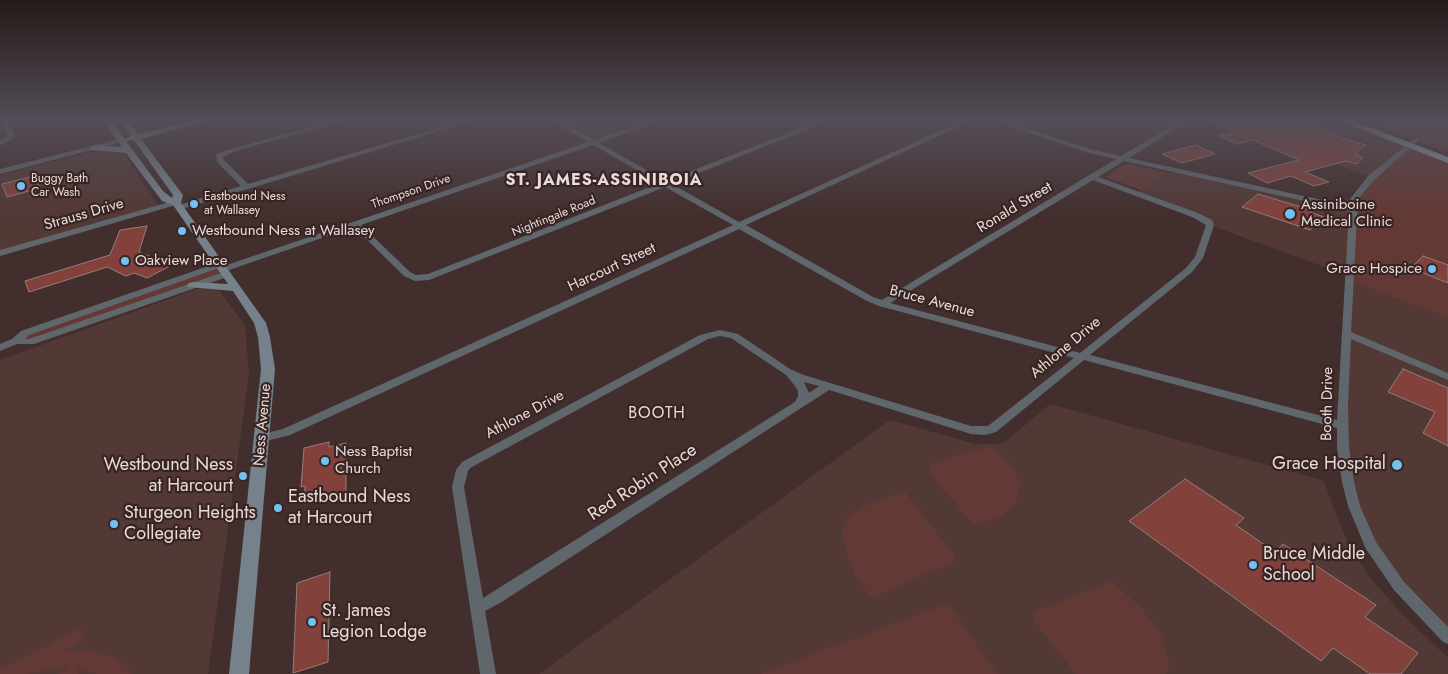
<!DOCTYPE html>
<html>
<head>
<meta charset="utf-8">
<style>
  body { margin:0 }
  canvas { display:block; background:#422f2d }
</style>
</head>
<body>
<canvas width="1448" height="674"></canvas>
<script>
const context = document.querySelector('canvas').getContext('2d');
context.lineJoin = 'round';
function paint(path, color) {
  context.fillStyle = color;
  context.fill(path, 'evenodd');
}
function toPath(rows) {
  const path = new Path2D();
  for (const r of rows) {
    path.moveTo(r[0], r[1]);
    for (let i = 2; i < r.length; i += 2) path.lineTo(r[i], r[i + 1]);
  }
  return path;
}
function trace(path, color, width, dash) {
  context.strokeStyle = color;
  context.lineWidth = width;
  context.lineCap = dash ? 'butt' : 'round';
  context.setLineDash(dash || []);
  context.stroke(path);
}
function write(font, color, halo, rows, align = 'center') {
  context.font = font + ' Jost,sans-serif';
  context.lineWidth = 4.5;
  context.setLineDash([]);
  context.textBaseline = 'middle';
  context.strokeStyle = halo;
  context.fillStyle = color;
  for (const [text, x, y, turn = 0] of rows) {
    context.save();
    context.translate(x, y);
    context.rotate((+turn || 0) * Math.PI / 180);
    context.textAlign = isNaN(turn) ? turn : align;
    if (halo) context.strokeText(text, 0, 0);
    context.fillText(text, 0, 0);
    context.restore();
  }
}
paint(toPath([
  [555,119,655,119,593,140],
  [1231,119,1339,119,1409,145,1372,177,1353,171],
  [93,152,124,154,160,208,0,253,0,175],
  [1174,170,1318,202,1352,219,1349,276,1210,225,1200,219,1135,193],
  [1349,281,1448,318,1448,637,1371,545,1343,447],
  [214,283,245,326,249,374,208,674,0,674,0,360],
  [1050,404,1324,481,1338,520,1352,551,1373,581,1402,614,1448,658,1448,674,539,674,890,420,975,444,990,444,1004,443]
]), '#523936');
paint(toPath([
  [1358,119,1448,119,1448,153,1433,147],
  [1409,145,1448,160,1448,318,1349,281,1352,219,1318,202,1354,199],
  [1127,164,1164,172,1168,173,1141,190,1105,177],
  [220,265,227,274,30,342,16,341,25,333],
  [992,446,1010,465,1021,483,1016,503,999,518,974,525,929,472,932,463],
  [905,492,954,555,952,563,871,598,855,574,846,552,842,530,849,516,864,506],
  [1112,581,1143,610,1161,635,1169,665,1165,674,1076,674,1034,621,1035,611],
  [948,603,997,674,760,674],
  [81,628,85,640,64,652,87,650,112,656,125,664,132,674,97,674,78,667,79,674,58,674,69,668,65,667,29,674,0,674,0,670]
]), '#623935');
const building = toPath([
  [1206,119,1293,119,1338,137,1366,145,1355,154,1363,157,1357,164,1346,161,1305,172,1329,182,1314,186,1291,176,1267,183,1248,173,1299,160,1253,140,1237,144,1219,136,1235,132,1206,119],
  [1196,145,1215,154,1182,163,1162,154,1196,145],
  [34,176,40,188,7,197,2,184,34,176],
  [1258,194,1311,210,1310,212,1324,217,1310,230,1242,207,1258,194],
  [147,226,139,252,172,265,147,278,134,273,126,276,107,267,29,292,25,281,110,255,120,230,147,226],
  [1423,256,1448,265,1448,283,1411,268,1423,256],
  [1403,369,1448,388,1448,446,1423,433,1435,412,1388,392,1403,369],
  [329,442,329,447,346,443,346,493,304,504,305,486,301,487,304,448,329,442],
  [1185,479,1244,518,1236,525,1275,552,1283,544,1376,605,1365,617,1418,653,1401,674,1370,674,1333,648,1321,661,1129,521,1185,479],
  [330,572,328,662,293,673,297,583,330,572]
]);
paint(building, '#83413c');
trace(building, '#947d7a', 1);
paint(toPath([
  [1,119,7,119,15,136,11,140,0,145,0,140,8,136,1,119],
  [341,119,353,119,235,151,223,157,223,159,248,184,468,119,479,119,182,209,176,209,176,205,0,256,0,250,173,201,179,201,179,205,241,186,217,162,216,154,231,149,341,119],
  [548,119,556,119,594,140,656,119,666,119,599,143,666,181,823,119,833,119,672,184,739,222,966,119,975,119,746,225,873,297,882,300,1116,159,1086,152,988,119,998,119,1090,149,1121,156,1183,119,1191,119,1129,158,1350,206,1350,199,1369,175,1414,139,1418,139,1418,141,1375,179,1358,199,1351,332,1448,373,1448,380,1351,339,1348,405,1349,447,1354,482,1360,506,1376,542,1404,582,1448,627,1448,644,1443,642,1394,590,1366,549,1348,506,1342,482,1337,447,1337,428,1084,360,996,432,985,435,971,434,829,390,500,603,485,611,496,674,480,674,452,487,456,470,462,462,700,335,720,330,738,334,790,369,804,375,971,426,988,426,1074,358,879,306,867,301,739,229,290,435,262,442,258,441,256,438,258,435,283,429,733,225,665,187,429,280,415,281,404,276,354,227,226,271,220,271,219,268,29,335,25,339,29,339,224,272,227,271,231,274,230,276,34,344,17,344,0,351,0,344,12,339,21,331,217,263,223,263,224,266,588,142,548,119],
  [593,145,660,183,428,274,416,275,410,272,361,225,593,145],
  [1124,161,1349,211,1337,420,1090,355,1192,272,1203,258,1214,225,1212,220,1198,213,1098,177,1124,161],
  [1093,180,1192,217,1206,225,1195,257,1186,268,1080,353,890,303,1093,180],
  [720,336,731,338,786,375,795,386,798,391,798,396,795,402,483,598,464,487,468,471,470,468,708,339,720,336],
  [804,382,819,386,809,393,804,382]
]), '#5f666c');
paint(toPath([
  [119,139,126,141,0,174,0,169,119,139]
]), '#5f666c');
paint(toPath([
  [102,119,110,119,125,139,131,136,119,119,127,119,138,134,200,119,215,119,141,139,183,195,181,203,266,323,270,337,275,369,249,674,229,674,261,369,258,337,254,323,233,291,189,287,187,285,189,283,193,282,228,284,173,205,162,201,126,153,91,150,90,148,94,145,122,147,102,119],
  [134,140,173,195,172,198,163,191,126,141,134,140]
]), '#76828b');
paint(toPath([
  [1335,119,1348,119,1448,157,1448,163,1335,119]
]), '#8fa0ad');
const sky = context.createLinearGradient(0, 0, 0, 214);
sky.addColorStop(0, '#241a19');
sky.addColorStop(0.56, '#544d57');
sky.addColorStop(1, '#544d5700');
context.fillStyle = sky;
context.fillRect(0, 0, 1448, 214);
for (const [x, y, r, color] of [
  [21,186,5,"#72c1f5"],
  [194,204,5,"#72c1f5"],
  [1290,214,6,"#72c1f5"],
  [182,231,5,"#72c1f5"],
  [125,261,5,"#72c1f5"],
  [1432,269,5,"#72c1f5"],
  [325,461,5,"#72c1f5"],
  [1397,465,6,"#72c1f5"],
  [243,476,5,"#72c1f5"],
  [278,508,5,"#72c1f5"],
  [114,524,5,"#72c1f5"],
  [1253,565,5,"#72c1f5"],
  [312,622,5,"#72c1f5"]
]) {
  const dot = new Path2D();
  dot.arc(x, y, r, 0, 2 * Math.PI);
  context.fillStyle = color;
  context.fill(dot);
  trace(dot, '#382523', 2);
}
write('12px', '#e8dbda', '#382523', [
  ["Buggy Bath",31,179],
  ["Car Wash",31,193],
  ["Eastbound Ness",204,197],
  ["at Wallasey",204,211]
], 'left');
write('12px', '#e8dbda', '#382523', [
  ["Thompson Drive",411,192,-19],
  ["Nightingale Road",554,217,-22]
]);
write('15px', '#e8dbda', '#382523', [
  ["Assiniboine",1301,205],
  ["Medical Clinic",1301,222],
  ["Westbound Ness at Wallasey",192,231],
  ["Oakview Place",135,261],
  ["Grace Hospice",1422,269,"right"],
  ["Ness Baptist",335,452],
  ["Church",335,469]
], 'left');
write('15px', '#e8dbda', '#382523', [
  ["Ronald Street",1015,208,-31],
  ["Strauss Drive",84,215,-16],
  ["Harcourt Street",612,268,-25],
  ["Bruce Avenue",932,302,15],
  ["Athlone Drive",1066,348,-40],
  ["Booth Drive",1328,404,-89],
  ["Athlone Drive",525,415,-28],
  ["Ness Avenue",263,425,-85]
]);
context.letterSpacing = '1px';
write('bold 16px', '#e8dbda', '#382523', [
  ["ST. JAMES-ASSINIBOIA",604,181]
]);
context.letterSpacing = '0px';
context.letterSpacing = '1px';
write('16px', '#e8dbda', '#382523', [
  ["BOOTH",657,414]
]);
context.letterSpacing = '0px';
write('18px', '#e8dbda', '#382523', [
  ["Grace Hospital",1386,465,"right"],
  ["Westbound Ness",233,466,"right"],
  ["at Harcourt",233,487,"right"],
  ["Eastbound Ness",288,498],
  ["at Harcourt",288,519],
  ["Sturgeon Heights",124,514],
  ["Collegiate",124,535],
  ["Bruce Middle",1263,555],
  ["School",1263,576],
  ["St. James",322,612],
  ["Legion Lodge",322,633]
], 'left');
write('18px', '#e8dbda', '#382523', [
  ["Red Robin Place",643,483,-33]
]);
</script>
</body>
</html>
